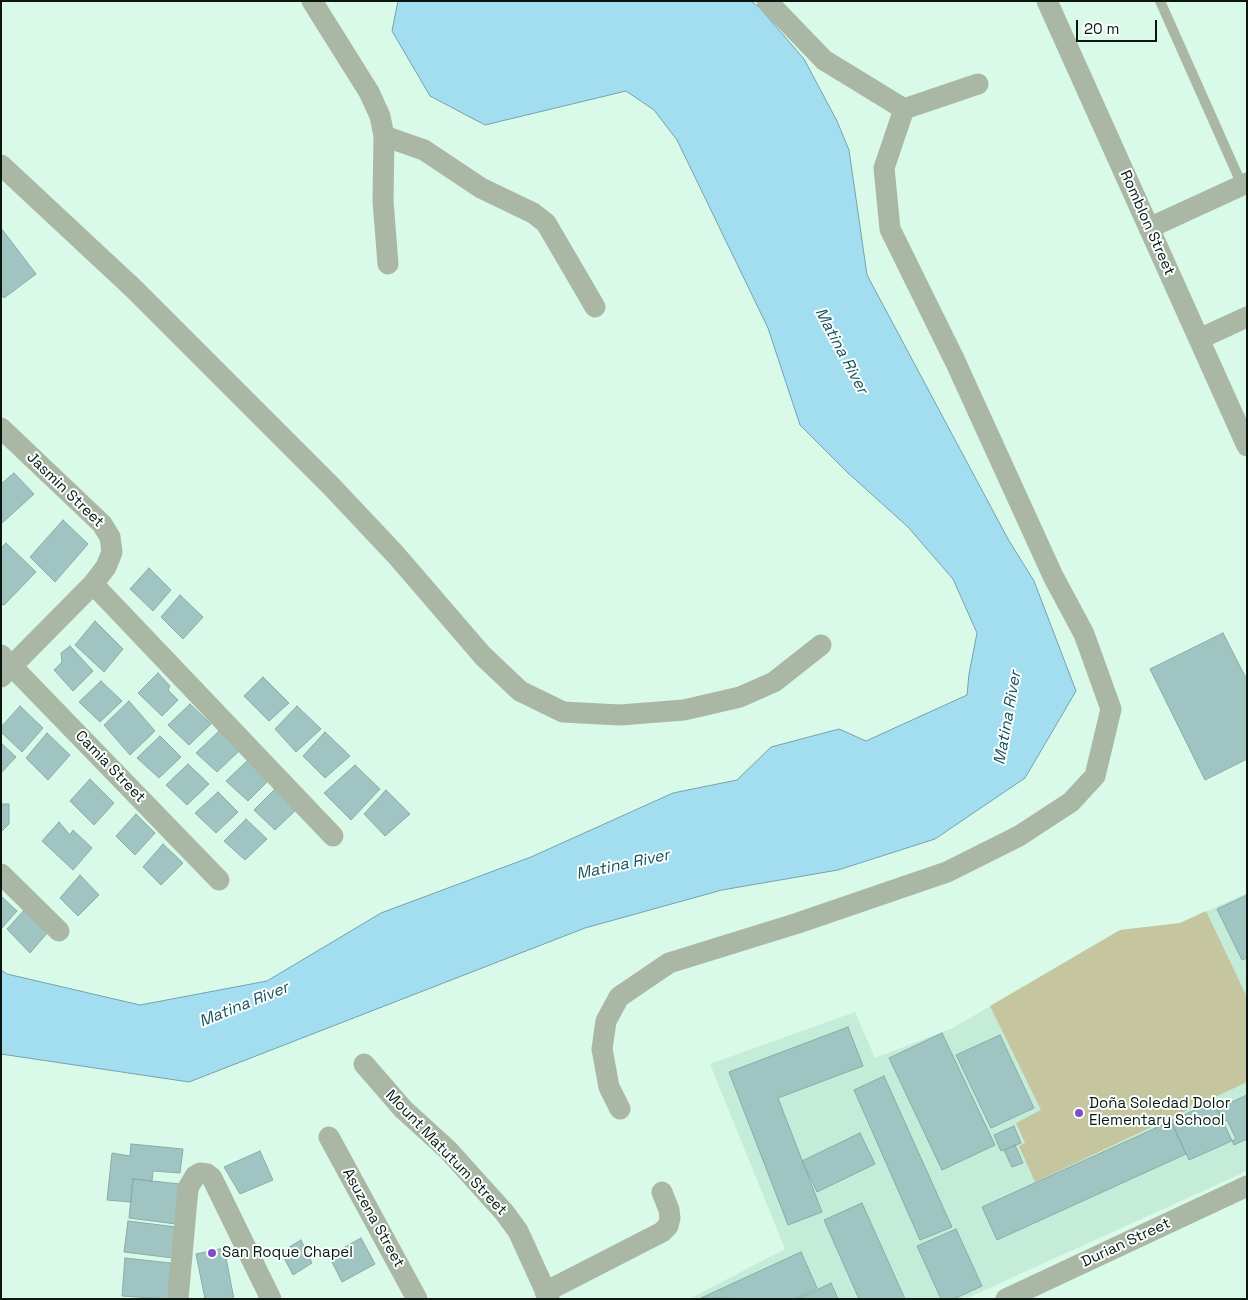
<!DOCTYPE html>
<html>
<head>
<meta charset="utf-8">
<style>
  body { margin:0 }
  #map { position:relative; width:1248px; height:1300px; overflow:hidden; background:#d9f9e9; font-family:"Space Grotesk",sans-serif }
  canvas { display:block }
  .frame { position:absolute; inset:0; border:2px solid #0b1611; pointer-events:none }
  .scale { position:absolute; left:1076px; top:20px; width:81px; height:22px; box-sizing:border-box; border:2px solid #0b1611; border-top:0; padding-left:6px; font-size:15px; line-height:18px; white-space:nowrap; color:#0b1611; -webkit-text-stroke:4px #f9fffc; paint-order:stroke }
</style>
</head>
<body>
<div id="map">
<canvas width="1248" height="1300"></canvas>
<div class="frame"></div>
<div class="scale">20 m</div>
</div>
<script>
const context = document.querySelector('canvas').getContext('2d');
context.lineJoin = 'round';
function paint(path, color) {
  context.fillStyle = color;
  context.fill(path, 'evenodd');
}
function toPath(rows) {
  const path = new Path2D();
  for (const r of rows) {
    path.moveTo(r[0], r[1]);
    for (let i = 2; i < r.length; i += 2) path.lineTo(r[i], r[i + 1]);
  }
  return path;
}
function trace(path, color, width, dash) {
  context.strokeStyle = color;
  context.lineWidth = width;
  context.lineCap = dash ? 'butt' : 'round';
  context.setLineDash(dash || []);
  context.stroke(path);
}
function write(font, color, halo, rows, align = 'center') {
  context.font = font + ' "Space Grotesk",sans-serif';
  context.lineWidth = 4;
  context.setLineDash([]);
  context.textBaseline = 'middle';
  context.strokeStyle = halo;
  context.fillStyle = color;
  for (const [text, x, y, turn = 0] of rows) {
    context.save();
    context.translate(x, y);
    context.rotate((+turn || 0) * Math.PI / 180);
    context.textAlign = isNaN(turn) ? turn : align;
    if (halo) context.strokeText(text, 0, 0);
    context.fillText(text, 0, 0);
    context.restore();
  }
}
paint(toPath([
  [1247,893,1247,1171,965,1299,689,1299,785,1249,710,1064,855,1012,875,1058,953,1028,1120,930,1180,923]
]), '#c5ecd9');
paint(toPath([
  [1206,911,1247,997,1247,1082,1035,1182,1019,1146,1025,1143,1016,1123,1041,1110,990,1006,1120,930,1180,923]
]), '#c5c6a0');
const water = toPath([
  [398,1,751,1,759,7,804,59,837,121,849,150,867,275,1008,539,1034,581,1076,691,1025,778,935,839,838,870,722,890,585,928,189,1082,1,1054,1,970,7,974,140,1005,267,981,381,913,531,857,673,793,737,780,771,747,839,729,866,741,967,695,969,674,977,633,953,579,908,527,848,473,800,425,768,328,677,140,654,110,626,91,485,125,430,96,392,31,398,1]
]);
paint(water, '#a2def0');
trace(water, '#75a2ad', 1);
const building = toPath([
  [1,228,36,274,4,298,1,295,1,228],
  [14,473,34,494,1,524,1,484,14,473],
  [63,520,88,544,55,582,30,557,63,520],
  [6,543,36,572,4,605,1,604,1,548,6,543],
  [149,568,171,590,153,611,130,589,149,568],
  [180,595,203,617,183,639,161,617,180,595],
  [95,621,123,649,104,672,75,645,95,621],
  [1223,633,1247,680,1247,759,1205,780,1150,669,1223,633],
  [70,646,93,671,73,691,54,670,62,662,61,653,70,646],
  [158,673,170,686,168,690,178,700,162,716,138,693,158,673],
  [263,677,289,703,269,721,244,696,263,677],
  [101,681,122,701,100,722,79,702,101,681],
  [129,701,155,731,130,755,104,725,129,701],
  [190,704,211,724,189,745,168,725,190,704],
  [20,706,43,728,22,752,1,732,1,727,20,706],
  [297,706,321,729,296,752,275,729,297,706],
  [219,731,239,751,217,772,196,753,219,731],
  [325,732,350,756,325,778,303,756,325,732],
  [47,733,70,755,48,780,26,758,47,733],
  [160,736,181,757,159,778,137,758,160,736],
  [1,743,16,757,1,773,1,743],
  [249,759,270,779,248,801,226,781,249,759],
  [188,764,209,784,187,805,166,785,188,764],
  [355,765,380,789,351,820,324,793,355,765],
  [90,779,114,803,94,825,70,801,90,779],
  [276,788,297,809,275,830,254,810,276,788],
  [386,790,410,814,385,836,364,814,386,790],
  [218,792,238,812,216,833,195,813,218,792],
  [1,804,9,804,9,824,1,832,1,804],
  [136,814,155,833,135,855,116,836,136,814],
  [246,819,267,839,245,860,224,841,246,819],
  [59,822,70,835,73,830,92,848,73,870,42,841,59,822],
  [163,844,183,863,161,885,143,867,163,844],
  [80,875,99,895,78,916,60,898,80,875],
  [1247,895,1247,958,1242,960,1217,909,1247,895],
  [1,896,17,911,1,929,1,896],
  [26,908,49,931,30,953,7,929,26,908],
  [848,1027,863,1066,778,1098,822,1212,788,1225,729,1072,848,1027],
  [942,1033,995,1145,942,1170,889,1058,942,1033],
  [1000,1035,1034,1108,991,1128,956,1055,1000,1035],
  [884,1076,952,1227,920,1240,854,1090,884,1076],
  [1247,1095,1247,1139,1234,1145,1217,1109,1247,1095],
  [1214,1101,1223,1122,1227,1120,1236,1139,1189,1160,1171,1121,1214,1101],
  [1171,1121,1186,1154,997,1240,982,1207,1171,1121],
  [1014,1126,1021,1143,1001,1151,994,1135,1014,1126],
  [860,1133,875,1164,817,1192,802,1161,860,1133],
  [131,1144,183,1149,180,1173,153,1171,152,1181,133,1179,131,1202,107,1200,112,1153,130,1156,131,1144],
  [1015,1145,1023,1163,1012,1167,1004,1150,1015,1145],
  [260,1151,273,1180,240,1194,224,1167,260,1151],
  [133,1179,180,1184,176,1224,129,1218,133,1179],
  [862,1203,905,1299,859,1299,824,1220,862,1203],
  [128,1221,176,1227,173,1258,124,1252,128,1221],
  [956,1229,982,1286,954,1299,941,1299,917,1246,956,1229],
  [361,1238,375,1264,342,1282,329,1256,361,1238],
  [301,1240,312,1263,293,1275,281,1252,301,1240],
  [224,1248,234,1299,205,1299,196,1254,224,1248],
  [801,1252,817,1288,795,1299,701,1298,801,1252],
  [125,1258,171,1263,168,1299,122,1296,125,1258],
  [831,1283,838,1299,798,1299,831,1283]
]);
paint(building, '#a0c4c1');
trace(building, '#88aca9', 1);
trace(toPath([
  [1160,1,1242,185]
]), '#a9b7a4', 10);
trace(toPath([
  [312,1,369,92,380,116,384,136,383,201,388,264],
  [767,1,824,60,904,109,978,84],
  [1047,1,1247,446],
  [384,136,424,150,481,188,533,213,546,223,595,307],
  [1,165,133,288,331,486,396,555,483,656,520,691,563,712,620,715,684,710,740,697,774,682,821,645],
  [1149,228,1247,183],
  [1199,339,1247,317],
  [1,428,102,524,110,537,112,552,106,567,93,584,1,677],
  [93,584,333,836],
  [1,655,219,880],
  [1,874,59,931],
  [364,1064,403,1109,448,1150,504,1212,518,1231,549,1299],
  [620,1109,609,1087,602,1049,606,1021,619,997,669,963,798,923,947,872,1019,836,1071,802,1095,776,1111,709,1084,634,1053,576,955,361,890,229,884,168,904,109],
  [329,1137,417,1299],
  [545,1292,662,1232,668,1226,670,1218,669,1210,662,1192],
  [178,1299,188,1188,195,1176,200,1173,207,1174,212,1178,271,1299],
  [1006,1299,1247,1186]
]), '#a9b7a4', 21);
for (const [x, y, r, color] of [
  [1079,1113,5,"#7f4ec6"],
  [212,1253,5,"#7f4ec6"]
]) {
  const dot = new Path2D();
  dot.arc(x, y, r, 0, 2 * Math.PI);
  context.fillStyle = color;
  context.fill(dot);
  trace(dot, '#f9fffc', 2);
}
write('15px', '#0b1611', '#f9fffc', [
  ["Romblon Street",1147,223,66],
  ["Jasmin Street",65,490,44],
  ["Camia Street",110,767,46],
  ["Mount Matutum Street",446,1153,46],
  ["Asuzena Street",373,1218,61],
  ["Durian Street",1126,1243,-25]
]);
write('15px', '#0b1611', '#f9fffc', [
  ["Doña Soledad Dolor",1089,1104],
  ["Elementary School",1089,1121],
  ["San Roque Chapel",222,1253]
], 'left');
write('italic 16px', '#1c4f5c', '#f9fffc', [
  ["Matina River",841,351,62],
  ["Matina River",1008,718,-80],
  ["Matina River",623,865,-12],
  ["Matina River",244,1005,-22]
]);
</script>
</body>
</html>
